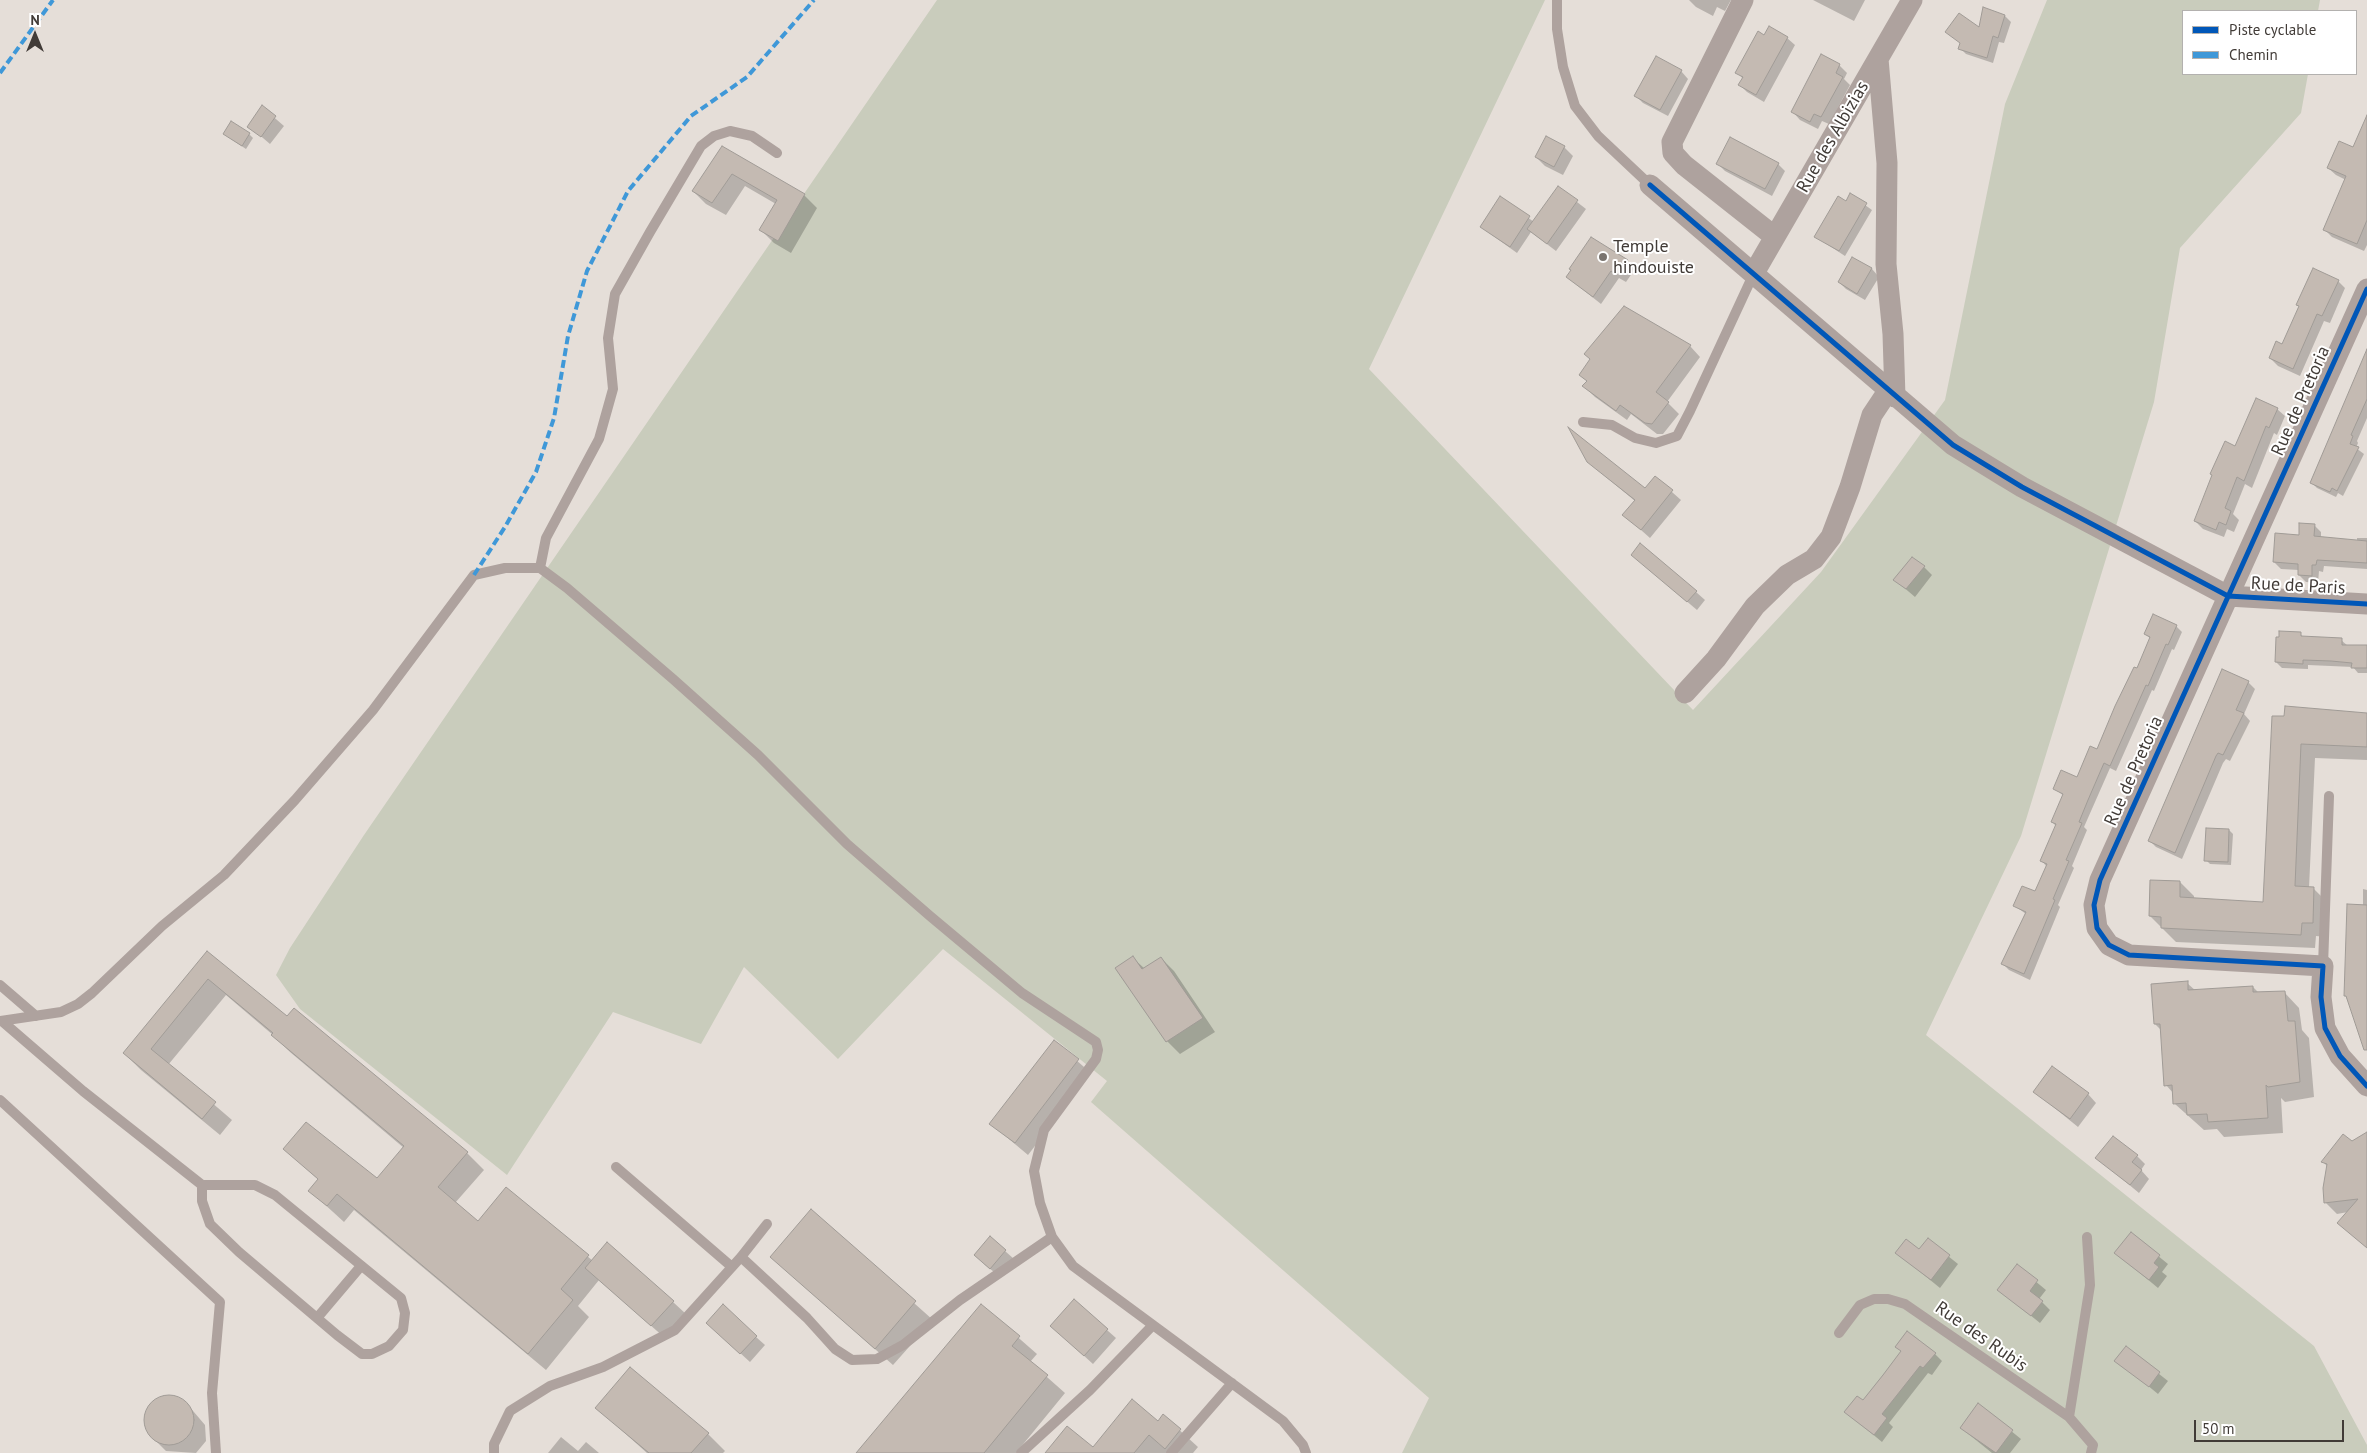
<!DOCTYPE html>
<html>
<head>
<meta charset="utf-8">
<style>
  body { margin:0 }
  #map { position:relative; width:2367px; height:1453px; overflow:hidden; background:#e5ded8; font-family:"PT Sans",sans-serif }
  canvas { display:block }
  .legend { position:absolute; left:2182px; top:10px; width:175px; height:65px; box-sizing:border-box; background:#fff; border:1px solid #b3b1af; margin:0; padding:6px 9px; list-style:none; font-size:15px; color:#413b37 }
  .legend li { display:flex; align-items:center; gap:10px; height:25px }
  .legend b { width:25px; border:1px solid #b3b1af }
  .north { position:absolute; left:10px; top:10px; width:50px; height:50px; -webkit-text-stroke:4px #fff; paint-order:stroke; rotate:0deg; font-size:14px; font-weight:700; line-height:20px; text-align:center; color:#413b37 }
  .north::after { content:''; display:block; margin:auto; width:18px; height:22px; background:#413b37; clip-path:polygon(50% 0,100% 100%,50% 72%,0 100%) }
  .scale { position:absolute; left:2194px; top:1420px; width:150px; height:22px; box-sizing:border-box; border:2px solid #413b37; border-top:0; padding-left:6px; font-size:15px; line-height:18px; white-space:nowrap; color:#413b37; -webkit-text-stroke:4px #fff; paint-order:stroke }
</style>
</head>
<body>
<div id="map">
<canvas width="2367" height="1453"></canvas>
<ul class="legend">
<li><b style="height:6px;background:#0057b8"></b>Piste cyclable</li>
<li><b style="height:6px;background:#3f98d8"></b>Chemin</li>
</ul>
<div class="north">N</div>
<div class="scale">50 m</div>
</div>
<script>
const context = document.querySelector('canvas').getContext('2d');
context.lineJoin = 'round';
function paint(path, color) {
  context.fillStyle = color;
  context.fill(path, 'evenodd');
}
function toPath(rows) {
  const path = new Path2D();
  for (const r of rows) {
    if (r.length === 3) {
      path.moveTo(r[0] + r[2], r[1]);
      path.arc(r[0], r[1], r[2], 0, 2 * Math.PI);
      continue;
    }
    path.moveTo(r[0], r[1]);
    for (let i = 2; i < r.length; i += 2) path.lineTo(r[i], r[i + 1]);
  }
  return path;
}
function trace(path, color, width, dash) {
  context.strokeStyle = color;
  context.lineWidth = width;
  context.lineCap = dash ? 'butt' : 'round';
  context.setLineDash(dash || []);
  context.stroke(path);
}
function write(font, color, halo, rows, align = 'center') {
  context.font = font + ' "PT Sans",sans-serif';
  context.lineWidth = 4;
  context.setLineDash([]);
  context.textBaseline = 'middle';
  context.strokeStyle = halo;
  context.fillStyle = color;
  for (const [text, x, y, turn = 0] of rows) {
    context.save();
    context.translate(x, y);
    context.rotate((+turn || 0) * Math.PI / 180);
    context.textAlign = isNaN(turn) ? turn : align;
    if (halo) context.strokeText(text, 0, 0);
    context.fillText(text, 0, 0);
    context.restore();
  }
}
paint(toPath([
  [937,0,1545,0,1369,369,1693,710,1821,572,1945,400,2005,104,2047,0,2320,0,2318,11,2183,11,2183,74,2308,74,2301,113,2180,248,2154,402,2021,836,1926,1035,2314,1346,2367,1445,2367,1453,1402,1453,1429,1398,1091,1102,1107,1081,943,949,838,1059,744,967,701,1044,613,1012,507,1175,300,1009,276,975,290,948,364,835]
]), '#c9ccbc');
paint(toPath([
  [1689,0,1731,0,1725,11,1717,7,1713,16,1696,7],
  [1813,0,1865,0,1854,21],
  [2005,16,2011,22,2004,43,1999,42,1993,63,1966,54,1960,48],
  [1765,37,1787,38,1795,45,1764,102,1747,92,1740,85,1743,79,1737,72],
  [1839,65,1847,73,1844,79,1850,85,1829,124,1822,121,1818,129,1800,120,1793,112],
  [1681,71,1688,79,1668,116,1643,103,1636,96],
  [262,107,284,126,270,144,249,126],
  [2367,118,2367,245,2364,251,2332,237,2325,230,2346,180,2336,175,2328,168,2353,148],
  [249,134,253,138,246,149,228,137],
  [1564,147,1573,156,1563,175,1545,166,1536,157],
  [722,148,804,195,817,208,791,253,774,243,761,230,776,204,745,186,726,215,706,204,693,191],
  [1718,164,1778,164,1785,171,1772,196,1725,171],
  [1559,188,1586,209,1556,251,1531,232,1517,253,1481,227,1501,198,1534,222],
  [1851,195,1872,210,1845,256,1816,237],
  [1852,258,1872,269,1879,277,1865,300,1846,289,1839,282],
  [1627,261,1635,269,1626,282,1619,278,1601,304,1567,277],
  [2338,281,2345,288,2330,323,2324,321,2300,376,2278,366,2270,358,2283,346,2300,307,2297,304],
  [1690,346,1700,357,1667,402,1679,414,1663,434,1657,434,1631,414,1627,420,1595,397,1584,386,1588,382,1580,375],
  [2367,353,2367,418,2357,441,2358,443,2356,448,2364,454,2343,496,2338,493,2336,497,2317,488,2311,482],
  [2277,409,2285,416,2277,435,2274,433,2252,488,2245,484,2233,514,2239,520,2234,532,2227,529,2224,537,2203,529,2195,521,2235,447],
  [1588,462,1645,490,1655,477,1681,500,1650,538,1624,515,1635,501],
  [2314,525,2321,532,2321,538,2357,541,2357,538,2367,538,2367,569,2324,566,2323,572,2319,571,2318,583,2306,582,2299,575,2299,570,2281,569,2274,562],
  [1632,555,1696,592,1705,600,1697,610],
  [1924,567,1932,575,1915,597,1895,580],
  [2176,626,2182,632,2174,650,2172,649,2154,691,2152,690,2116,771,2110,768,2084,827,2087,830,2072,866,2074,868,2058,905,2060,907,2030,980,2009,970,2003,964,2026,914,2015,906,2036,893,2047,867,2041,860,2056,826,2052,822,2064,796,2055,789,2078,779,2098,751,2151,639,2145,634],
  [2300,634,2304,638,2341,640,2348,646,2367,647,2367,673,2358,673,2353,667,2308,665,2308,669,2282,668,2276,662],
  [2248,682,2255,689,2244,714,2250,721,2230,761,2226,759,2223,763,2182,859,2156,847,2150,841],
  [2367,715,2367,760,2315,758,2309,888,2314,889,2328,903,2326,937,2316,936,2315,948,2176,942,2150,916,2180,882,2194,896,2194,899,2264,903,2273,717],
  [2229,830,2233,834,2231,865,2210,864,2206,860],
  [2363,889,2367,890,2367,1041,2345,995,2363,906],
  [207,952,287,1018,467,1153,484,1170,455,1203,478,1222,507,1189,593,1261,673,1302,686,1314,665,1338,599,1280,578,1306,589,1317,546,1370,354,1210,344,1222,310,1191,319,1180,285,1149,377,1180,404,1148,290,1052,273,1035,226,995,168,1065,232,1120,220,1135,141,1070,124,1053],
  [1133,958,1145,969,1161,958,1174,971,1215,1032,1180,1054,1167,1041],
  [2187,983,2196,991,2253,987,2259,993,2284,992,2299,1008,2302,1030,2309,1038,2314,1097,2285,1102,2281,1098,2283,1133,2224,1137,2217,1129,2204,1130,2175,1104,2174,1094,2166,1085,2162,1031,2155,1024],
  [1054,1041,1091,1073,1028,1155,991,1124],
  [2035,1092,2088,1094,2096,1103,2078,1127],
  [2367,1135,2367,1248,2339,1223,2348,1212,2337,1214,2326,1203,2324,1188,2328,1167,2323,1162],
  [2137,1156,2145,1164,2141,1170,2149,1179,2139,1193,2097,1158],
  [811,1211,933,1320,893,1365,771,1257],
  [2131,1234,2168,1264,2162,1272,2167,1276,2158,1288,2116,1253],
  [1928,1240,1958,1264,1940,1288,1897,1253,1920,1251],
  [1005,1251,1014,1259,999,1276,984,1264],
  [2017,1266,2046,1290,2039,1299,2050,1310,2040,1323,1999,1290],
  [1074,1301,1116,1338,1093,1364,1060,1334],
  [981,1305,1037,1354,1030,1362,1065,1393,1016,1453,858,1453],
  [716,1331,756,1337,765,1345,750,1362],
  [2126,1348,2168,1381,2158,1394,2124,1366],
  [1902,1352,1935,1354,1942,1361,1932,1375,1928,1373,1889,1423,1893,1427,1882,1442,1846,1412,1864,1402],
  [166,1396,174,1396,188,1405,205,1425,206,1441,196,1453,166,1451,153,1438,145,1424,147,1409,152,1403],
  [1979,1405,2021,1439,2010,1453,1992,1453,1961,1428],
  [597,1408,708,1434,725,1451,723,1453,647,1453],
  [1164,1416,1198,1447,1193,1453,1047,1453,1093,1449,1158,1423],
  [561,1437,578,1451,586,1442,599,1453,548,1453]
]), '#0003');
const building = toPath([
  [1983,7,2005,15,1998,38,1993,36,1987,58,1958,49,1960,43,1945,32,1959,13,1979,27,1983,7],
  [1769,26,1788,37,1756,95,1738,85,1743,77,1735,73,1758,31,1764,35,1769,26],
  [1821,54,1840,64,1836,73,1843,77,1821,117,1814,114,1810,122,1791,112,1821,54],
  [1656,56,1682,70,1660,110,1634,96,1656,56],
  [262,105,276,116,261,137,247,127,262,105],
  [2367,115,2367,220,2357,244,2323,230,2346,176,2327,168,2339,141,2353,147,2367,115],
  [231,121,250,133,242,146,223,134,231,121],
  [1546,136,1565,146,1554,167,1535,157,1546,136],
  [1730,137,1779,163,1765,189,1716,164,1730,137],
  [722,146,805,194,778,241,759,230,777,200,732,174,712,203,692,191,722,146],
  [1558,186,1578,200,1547,244,1527,229,1558,186],
  [1850,193,1867,203,1839,251,1814,237,1838,196,1846,201,1850,193],
  [1500,196,1530,216,1510,247,1480,227,1500,196],
  [1591,237,1628,260,1617,275,1611,271,1593,297,1566,277,1571,270,1569,269,1591,237],
  [1852,257,1872,268,1857,294,1838,282,1852,257],
  [2313,268,2339,280,2322,316,2317,314,2293,369,2269,358,2276,341,2282,344,2299,306,2296,305,2313,268],
  [1624,306,1691,345,1656,392,1669,402,1652,424,1645,423,1620,405,1616,411,1582,386,1587,381,1579,375,1590,359,1584,354,1624,306],
  [2367,349,2367,399,2351,435,2353,436,2350,444,2359,447,2337,491,2332,488,2330,492,2310,483,2367,349],
  [2256,398,2278,408,2269,428,2266,426,2244,481,2237,477,2225,508,2231,511,2226,525,2219,522,2216,530,2194,521,2212,475,2210,474,2225,441,2235,446,2256,398],
  [1568,427,1645,488,1655,476,1673,490,1641,530,1622,515,1635,500,1587,462,1568,427],
  [2299,523,2315,524,2314,536,2367,541,2367,563,2317,560,2316,565,2312,565,2312,576,2298,575,2298,564,2273,562,2275,533,2299,535,2299,523],
  [1640,543,1697,591,1687,602,1631,555,1640,543],
  [1912,557,1925,566,1906,589,1893,580,1912,557],
  [2153,614,2177,625,2168,645,2166,644,2148,686,2146,685,2110,766,2104,763,2088,800,2079,822,2082,823,2066,860,2069,861,2053,899,2055,900,2024,974,2001,964,2026,912,2013,906,2022,886,2035,891,2047,864,2040,861,2056,824,2051,822,2063,794,2053,789,2061,770,2077,777,2090,746,2097,749,2115,706,2134,667,2137,668,2150,637,2144,634,2153,614],
  [2279,631,2301,632,2301,636,2342,638,2342,645,2367,645,2367,668,2351,668,2352,663,2331,661,2303,660,2303,664,2275,662,2276,637,2279,637,2279,631],
  [2222,669,2249,681,2236,710,2244,713,2223,755,2218,753,2216,756,2175,853,2148,841,2222,669],
  [2285,706,2367,713,2367,747,2301,744,2295,886,2314,887,2313,923,2302,923,2301,935,2161,928,2161,917,2149,916,2150,880,2180,881,2180,897,2263,902,2272,716,2284,716,2285,706],
  [2206,828,2229,829,2228,862,2204,861,2206,828],
  [2347,904,2367,905,2367,1050,2364,1050,2346,996,2344,996,2347,904],
  [207,951,287,1016,294,1008,468,1152,438,1187,478,1221,506,1187,589,1255,561,1289,573,1300,528,1354,337,1194,327,1206,308,1191,318,1179,283,1149,306,1122,377,1178,404,1146,271,1035,273,1033,208,979,151,1049,216,1102,202,1119,123,1053,207,951],
  [1133,956,1142,969,1161,957,1203,1018,1166,1042,1115,968,1133,956],
  [2188,981,2188,990,2253,986,2253,992,2285,991,2288,1021,2295,1021,2300,1082,2268,1087,2266,1085,2268,1118,2208,1122,2207,1114,2187,1115,2186,1103,2173,1104,2172,1085,2164,1086,2160,1024,2154,1024,2151,984,2188,981],
  [1054,1040,1079,1059,1015,1143,989,1124,1054,1040],
  [2052,1066,2089,1093,2070,1119,2033,1092,2052,1066],
  [2367,1132,2367,1248,2337,1223,2358,1199,2324,1203,2323,1188,2327,1164,2321,1162,2343,1134,2352,1141,2367,1132],
  [2113,1136,2138,1155,2132,1162,2142,1170,2130,1185,2095,1158,2113,1136],
  [811,1209,916,1301,875,1349,770,1257,811,1209],
  [2131,1232,2160,1255,2154,1263,2159,1267,2149,1280,2114,1253,2131,1232],
  [990,1236,1006,1250,990,1269,974,1255,990,1236],
  [1928,1238,1950,1255,1931,1280,1895,1253,1906,1239,1919,1249,1928,1238],
  [607,1242,674,1301,651,1326,585,1268,607,1242],
  [2017,1264,2038,1280,2030,1291,2043,1301,2031,1316,1997,1290,2017,1264],
  [1074,1299,1108,1329,1084,1356,1050,1326,1074,1299],
  [723,1304,757,1336,740,1354,706,1323,723,1304],
  [981,1304,1020,1336,1012,1346,1048,1375,984,1453,856,1453,981,1304],
  [1907,1331,1936,1353,1923,1368,1920,1366,1882,1414,1887,1418,1874,1435,1844,1412,1857,1396,1863,1400,1883,1375,1901,1351,1895,1347,1907,1331],
  [2126,1346,2160,1372,2149,1387,2114,1361,2126,1346],
  [630,1367,709,1433,691,1453,649,1453,595,1408,630,1367],
  [169,1420,25],
  [1132,1399,1158,1421,1163,1414,1181,1429,1165,1449,1149,1435,1134,1453,1045,1453,1067,1426,1093,1447,1132,1399],
  [1978,1403,2013,1430,1996,1453,1960,1428,1978,1403]
]);
paint(building, '#c4bab2');
trace(building, '#a09b96', 1);
trace(toPath([
  [1557,0,1557,29,1563,67,1575,106,1598,136,1650,185],
  [1583,422,1612,425,1635,438,1656,443,1677,436,1690,411,1754,273],
  [540,568,546,538,599,439,613,389,608,338,615,294,650,232,701,146,714,136,730,131,752,136,777,153],
  [2323,966,2329,796],
  [0,985,36,1016],
  [0,1021,61,1012,78,1004,92,993,162,926,224,875,295,800,373,710,474,575,505,568,540,568,567,588,673,679,758,755,847,844,930,916,1022,993,1096,1042,1098,1050,1096,1059,1044,1130,1034,1171,1040,1203,1052,1237,1073,1266,1283,1421,1303,1445,1306,1453],
  [2,1021,83,1091,202,1185,202,1201,210,1224,239,1252,337,1335,362,1354,372,1354,389,1346,403,1330,405,1313,401,1298,275,1195,255,1185,202,1185],
  [0,1100,220,1302,212,1393,216,1453],
  [616,1167,732,1267],
  [741,1257,807,1318,835,1349,852,1360,877,1359,903,1345,960,1300,1052,1237],
  [317,1318,361,1266],
  [1839,1333,1860,1305,1874,1299,1888,1299,1905,1304,2069,1417,2093,1445,2091,1453],
  [2069,1417,2090,1285,2087,1237],
  [494,1453,494,1444,510,1411,550,1386,603,1367,675,1330,741,1257,767,1224],
  [1021,1453,1090,1390,1153,1325],
  [1171,1453,1232,1383]
]), '#aea29e', 10);
trace(toPath([
  [1743,0,1672,142,1673,153,1684,165,1775,237],
  [1878,59,1887,163,1886,264,1893,334,1895,397],
  [1650,185,1953,445,2022,487,2228,596,2367,604],
  [1754,273,1912,0],
  [2367,289,2100,880,2094,905,2097,928,2109,945,2129,955,2323,966,2321,997,2325,1028,2340,1056,2367,1086],
  [1685,693,1716,659,1755,606,1787,575,1814,559,1831,537,1850,487,1872,415,1888,391]
]), '#aea29e', 21);
trace(toPath([
  [0,73,53,0],
  [474,575,505,527,536,472,554,418,568,336,587,271,628,191,691,116,747,77,814,0]
]), '#3f98d8', 4, [8, 4]);
trace(toPath([
  [1650,185,1953,445,2022,487,2228,596,2367,604],
  [2367,289,2100,880,2094,905,2097,928,2109,945,2129,955,2323,966,2321,997,2325,1028,2340,1056,2367,1086]
]), '#0057b8', 5);
for (const [x, y, r, color] of [
  [1603,257,5,"#7a746f"]
]) {
  const dot = new Path2D();
  dot.arc(x, y, r, 0, 2 * Math.PI);
  context.fillStyle = color;
  context.fill(dot);
  trace(dot, '#fff', 2);
}
write('18px', '#413b37', '#fff', [
  ["Rue des Albizias",1833,137,-60],
  ["Rue de Pretoria",2301,401,-66],
  ["Rue de Paris",2298,586,3],
  ["Rue de Pretoria",2134,771,-66],
  ["Rue des Rubis",1981,1337,35]
]);
write('18px', '#413b37', '#fff', [
  ["Temple",1613,247],
  ["hindouiste",1613,268]
], 'left');
</script>
</body>
</html>
